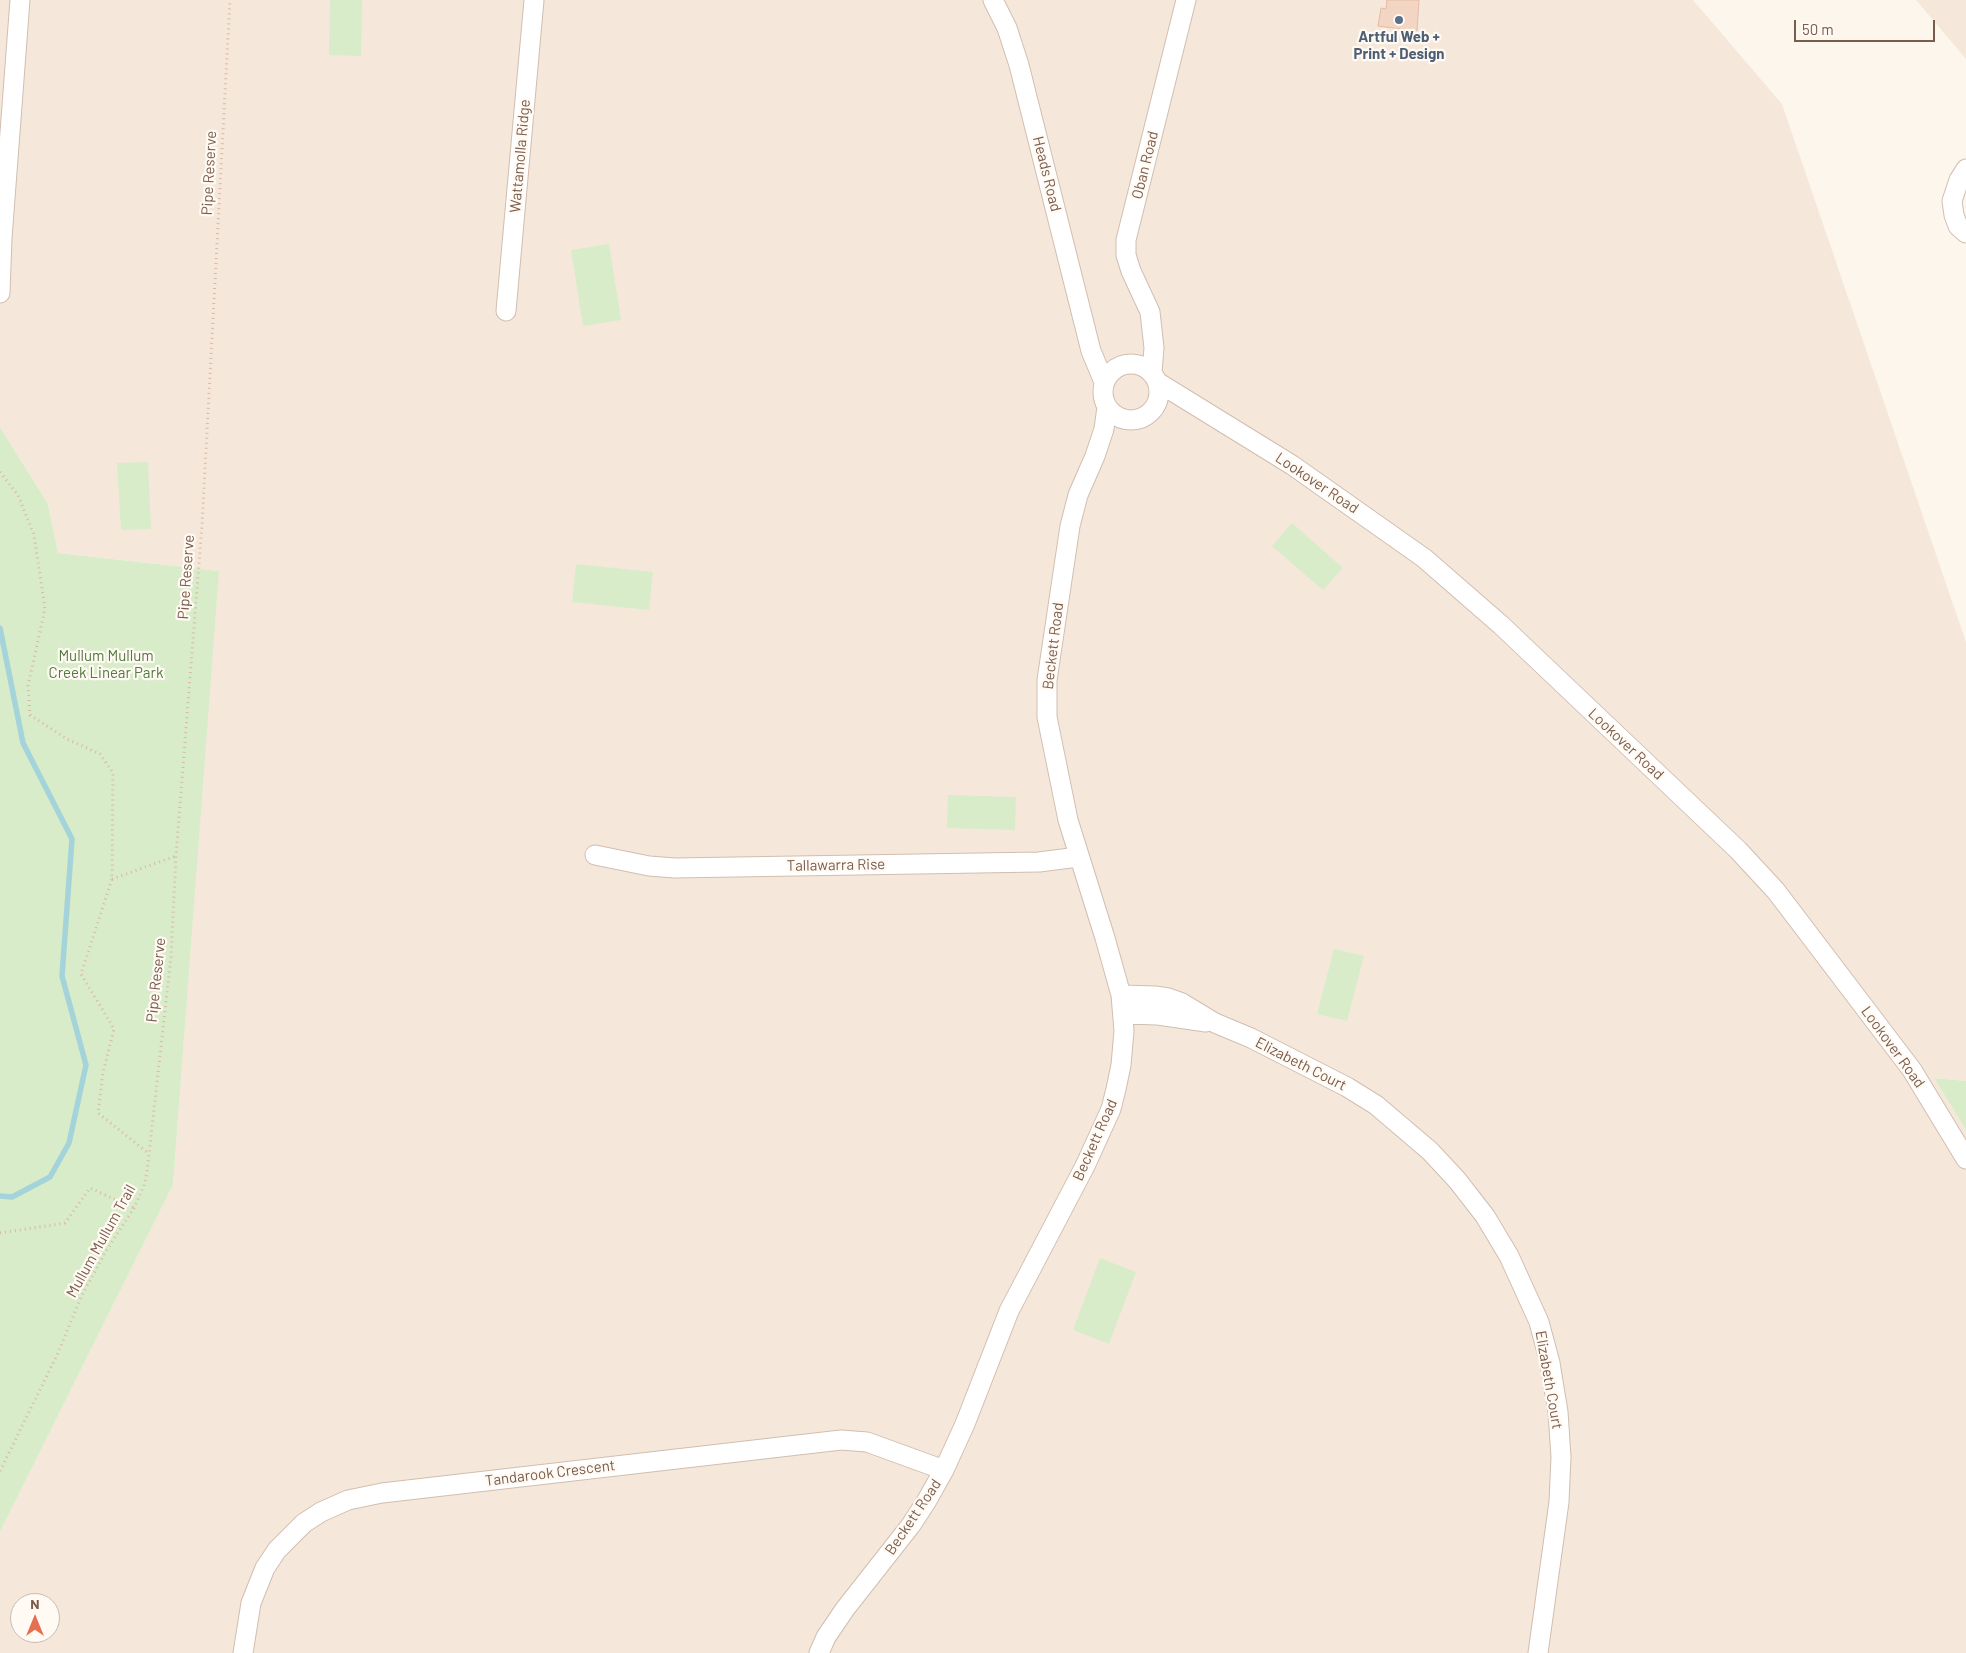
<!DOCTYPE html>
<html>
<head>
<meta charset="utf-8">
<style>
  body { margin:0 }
  #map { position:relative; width:1966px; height:1653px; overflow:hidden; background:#fdf6ec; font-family:Barlow,sans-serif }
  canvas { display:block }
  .north { position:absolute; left:10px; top:1593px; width:50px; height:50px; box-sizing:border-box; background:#fffaf3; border:1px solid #cabbb1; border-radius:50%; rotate:0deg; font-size:14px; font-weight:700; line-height:20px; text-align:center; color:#7a5c4d }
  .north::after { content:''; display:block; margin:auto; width:18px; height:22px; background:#e76f51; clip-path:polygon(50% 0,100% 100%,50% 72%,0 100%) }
  .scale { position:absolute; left:1794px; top:20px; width:141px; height:22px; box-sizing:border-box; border:2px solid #7a5c4d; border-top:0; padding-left:6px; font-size:15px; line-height:18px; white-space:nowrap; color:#7a5c4d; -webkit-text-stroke:4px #fffaf3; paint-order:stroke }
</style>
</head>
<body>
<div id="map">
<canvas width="1966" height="1653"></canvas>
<div class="north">N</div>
<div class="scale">50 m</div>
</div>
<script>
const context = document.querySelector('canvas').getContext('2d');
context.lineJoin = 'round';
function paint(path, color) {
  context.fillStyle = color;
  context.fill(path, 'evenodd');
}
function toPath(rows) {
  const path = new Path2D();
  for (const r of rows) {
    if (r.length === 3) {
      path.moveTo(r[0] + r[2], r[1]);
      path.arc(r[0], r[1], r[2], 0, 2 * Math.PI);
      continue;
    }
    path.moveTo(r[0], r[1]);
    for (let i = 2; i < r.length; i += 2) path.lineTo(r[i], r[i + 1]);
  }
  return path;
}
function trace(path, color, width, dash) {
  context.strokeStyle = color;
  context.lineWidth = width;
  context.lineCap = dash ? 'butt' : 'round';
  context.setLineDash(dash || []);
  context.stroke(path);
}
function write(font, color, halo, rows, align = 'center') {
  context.font = font + ' Barlow,sans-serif';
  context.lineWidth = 4.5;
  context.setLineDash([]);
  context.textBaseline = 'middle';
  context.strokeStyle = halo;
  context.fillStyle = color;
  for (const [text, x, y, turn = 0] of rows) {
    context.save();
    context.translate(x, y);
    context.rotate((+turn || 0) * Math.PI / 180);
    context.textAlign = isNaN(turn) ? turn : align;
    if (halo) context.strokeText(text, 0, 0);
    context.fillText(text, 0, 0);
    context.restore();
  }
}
paint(toPath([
  [0,0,1693,0,1782,104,1966,642,1966,1081,1934,1078,1966,1130,1966,1653,0,1653,0,1532,173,1185,218,571,58,553,48,504,0,427],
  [20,1603,50,1603,50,1633,20,1633],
  [1916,0,1966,0,1966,59]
]), '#f5e8da');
paint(toPath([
  [330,0,362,0,361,56,329,55],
  [609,244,621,320,583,326,571,250],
  [0,427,48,504,58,553,219,571,173,1185,0,1532],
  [148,462,151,529,121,530,117,463],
  [1292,523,1343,568,1323,590,1272,546],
  [576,564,653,572,649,610,572,602],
  [948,795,1016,797,1015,830,947,828],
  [1334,949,1364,956,1347,1021,1317,1014],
  [1934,1078,1966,1081,1966,1130],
  [1100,1258,1136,1272,1109,1344,1073,1330]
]), '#d8ecc9');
trace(toPath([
  [0,628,23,743,72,839,62,976,86,1065,69,1143,50,1177,12,1197,0,1196]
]), '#a5d3da', 5.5);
const building = toPath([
  [1387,0,1419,0,1417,31,1378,26,1381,8,1386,9,1387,0]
]);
paint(building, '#f3d5c3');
trace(building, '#e6bba3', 1);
const minor = toPath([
  [993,0,1007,28,1019,65,1091,351,1104,382],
  [1966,169,1959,180,1952,201,1954,215,1958,226,1966,233],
  [0,293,2,238,20,0],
  [506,311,534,0],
  [1131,392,28],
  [1152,372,1154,348,1150,312,1131,271,1126,255,1126,240,1186,0],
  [1159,383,1292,465,1424,558,1501,625,1738,850,1776,891,1912,1070,1966,1159],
  [595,855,649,866,675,868,1039,862,1078,857],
  [1121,995,1155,996,1168,998,1182,1003,1215,1023,1251,1038,1347,1087,1376,1105,1430,1151,1457,1180,1485,1216,1509,1256,1539,1322,1550,1363,1558,1412,1561,1457,1559,1502,1538,1653],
  [1123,1014,1158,1015,1206,1022],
  [243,1653,251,1603,265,1568,277,1550,304,1523,321,1512,348,1500,382,1493,841,1440,867,1442,944,1470],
  [819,1653,826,1637,845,1609,911,1525,926,1502,944,1470,965,1424,1009,1311,1085,1166,1111,1109,1116,1089,1121,1065,1124,1031,1121,995,1105,938,1068,820,1047,717,1047,680,1070,526,1078,495,1095,456,1104,429,1107,407]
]);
trace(minor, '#d1beb0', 21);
trace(toPath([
  [0,472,18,495,34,535,45,609,28,686,30,715,67,739,100,754,113,773,112,879,81,974,114,1029,103,1073,98,1113,148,1153],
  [112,879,176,856],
  [0,1233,65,1223,90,1188,134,1208],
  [0,1471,58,1353,81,1297,106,1251,134,1208,144,1186,147,1172,171,957,176,856,202,525,230,0]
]), '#d9b8a5', 3, [1, 4]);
trace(minor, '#fff', 19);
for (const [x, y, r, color] of [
  [1399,20,5,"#5c6f8a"]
]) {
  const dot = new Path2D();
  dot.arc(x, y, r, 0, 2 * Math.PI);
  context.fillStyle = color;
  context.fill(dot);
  trace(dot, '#fffaf3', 2);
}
write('bold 15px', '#4e5e75', '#fffaf3', [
  ["Artful Web +",1399,37],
  ["Print + Design",1399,54]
]);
write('15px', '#7a5c4d', '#fffaf3', [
  ["Wattamolla Ridge",520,156,-85],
  ["Oban Road",1145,165,-76],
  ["Pipe Reserve",209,173,-87],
  ["Heads Road",1047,174,76],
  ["Lookover Road",1317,483,34],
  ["Pipe Reserve",186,577,-86],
  ["Beckett Road",1053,646,-83],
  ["Lookover Road",1626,744,43],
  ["Tallawarra Rise",836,865,-1],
  ["Pipe Reserve",156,980,-84],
  ["Lookover Road",1893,1047,54],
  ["Elizabeth Court",1301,1064,27],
  ["Beckett Road",1095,1140,-66],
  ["Mullum Mullum Trail",101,1241,-61],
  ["Elizabeth Court",1549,1380,80],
  ["Tandarook Crescent",550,1473,-7],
  ["Beckett Road",913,1517,-56]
]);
write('15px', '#537a41', '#fffaf3', [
  ["Mullum Mullum",106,656],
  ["Creek Linear Park",106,673]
]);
</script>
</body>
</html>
